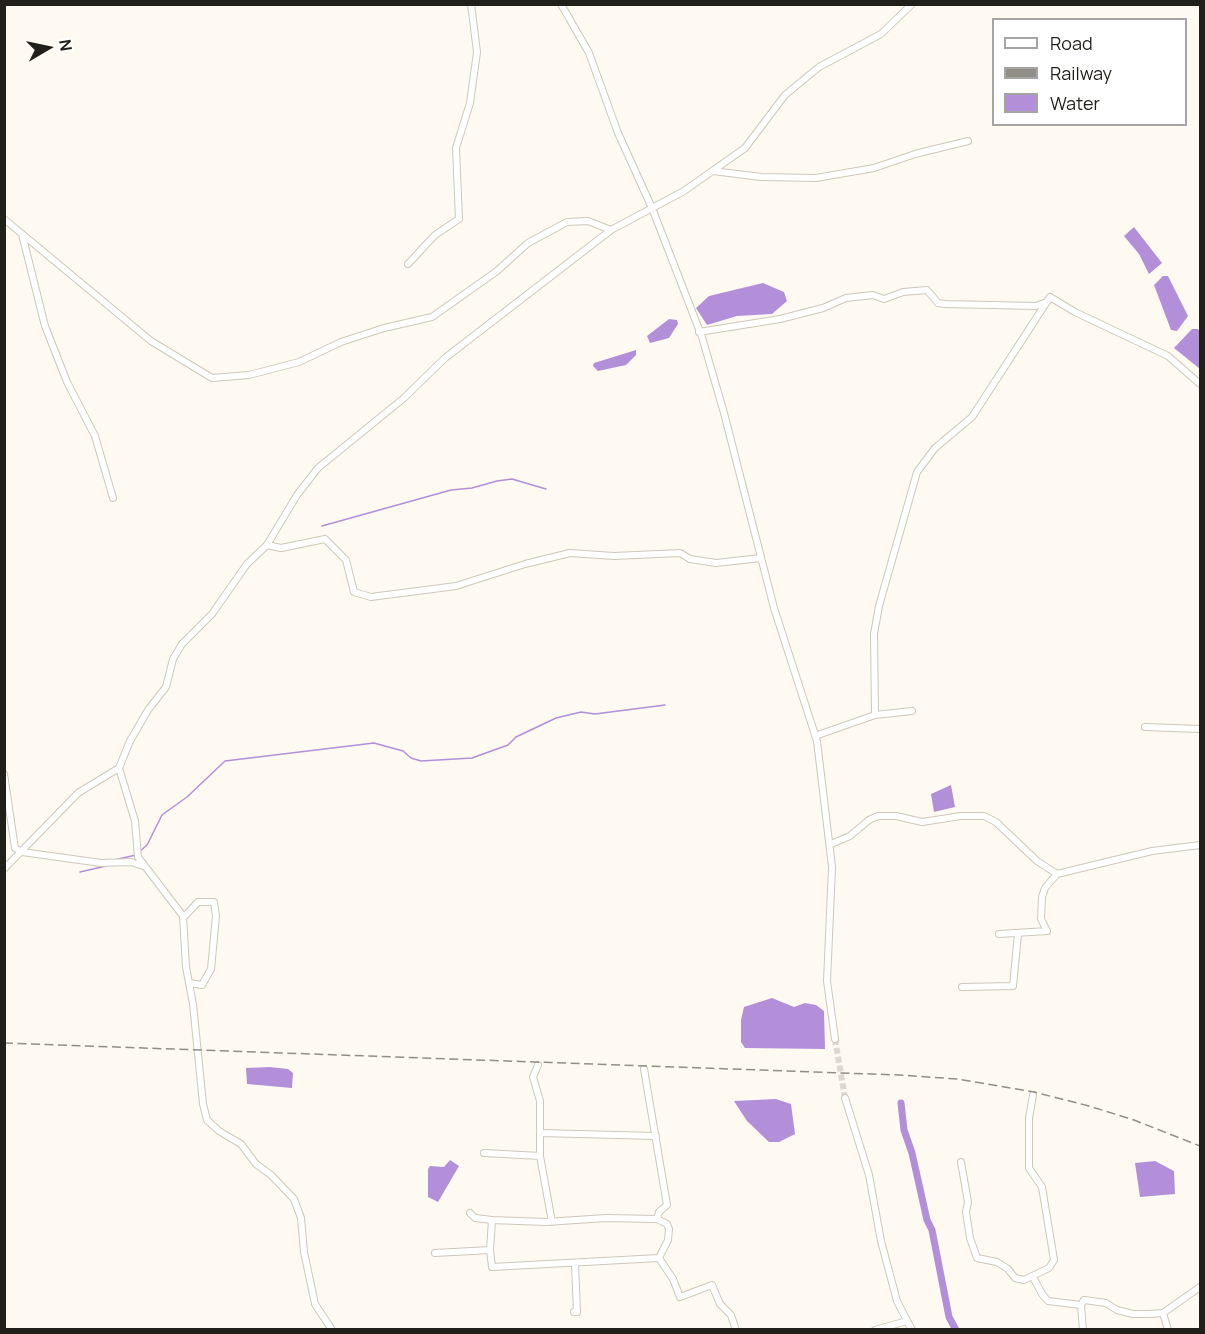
<!DOCTYPE html>
<html>
<head>
<meta charset="utf-8">
<style>
  body { margin:0 }
  #map { position:relative; width:1205px; height:1334px; overflow:hidden; background:#fefaf1; font-family:Manrope,sans-serif }
  canvas { display:block }
  .frame { position:absolute; inset:0; border:6px solid #211f19; pointer-events:none }
  .legend { position:absolute; left:992px; top:18px; width:195px; height:108px; box-sizing:border-box; background:#fff; border:2px solid #a6a5a3; margin:0; padding:8px 10px; list-style:none; font-size:18px; color:#211f19 }
  .legend li { display:flex; align-items:center; gap:12px; height:30px }
  .legend b { width:30px; border:2px solid #a6a5a3 }
  .north { position:absolute; left:18px; top:18px; width:60px; height:60px; -webkit-text-stroke:4px #fff; paint-order:stroke; rotate:81deg; font-size:16px; font-weight:700; line-height:24px; text-align:center; color:#211f19 }
  .north::after { content:''; display:block; margin:auto; width:21px; height:27px; background:#211f19; clip-path:polygon(50% 0,100% 100%,50% 72%,0 100%) }
</style>
</head>
<body>
<div id="map">
<canvas width="1205" height="1334"></canvas>
<div class="frame"></div>
<ul class="legend">
<li><b style="height:8px;background:#fff"></b>Road</li>
<li><b style="height:8px;background:#918e87"></b>Railway</li>
<li><b style="height:16px;background:#b38fd9"></b>Water</li>
</ul>
<div class="north">N</div>
</div>
<script>
const context = document.querySelector('canvas').getContext('2d');
context.lineJoin = 'round';
function paint(path, color) {
  context.fillStyle = color;
  context.fill(path, 'evenodd');
}
function toPath(rows) {
  const path = new Path2D();
  for (const r of rows) {
    path.moveTo(r[0], r[1]);
    for (let i = 2; i < r.length; i += 2) path.lineTo(r[i], r[i + 1]);
  }
  return path;
}
function trace(path, color, width, dash) {
  context.strokeStyle = color;
  context.lineWidth = width;
  context.lineCap = dash ? 'butt' : 'round';
  context.setLineDash(dash || []);
  context.stroke(path);
}
paint(toPath([
  [1134,227,1162,263,1149,274,1139,254,1124,236],
  [1163,276,1168,276,1188,316,1177,331,1171,330,1154,285],
  [763,283,784,292,787,301,772,314,737,316,707,325,696,308,709,296],
  [669,319,677,320,678,324,669,338,650,343,647,336],
  [1192,329,1198,329,1200,332,1200,369,1174,348],
  [636,350,636,355,626,365,598,371,593,366,594,363],
  [951,785,955,807,934,812,931,794],
  [772,998,794,1007,805,1003,816,1005,824,1011,825,1049,745,1048,741,1042,741,1020,744,1007],
  [270,1067,288,1069,293,1073,292,1088,247,1084,246,1068],
  [776,1099,791,1104,795,1134,779,1142,769,1142,747,1121,734,1101],
  [450,1160,459,1166,438,1202,428,1197,428,1169,430,1166,444,1167],
  [1155,1161,1174,1171,1175,1194,1140,1197,1135,1163]
]), '#b38fd9');
trace(toPath([
  [322,526,451,490,472,488,497,481,512,479,546,489],
  [139,852,147,845,162,815,187,797,225,761,374,743,403,751,411,758,421,761,472,758,508,745,516,737,556,718,581,712,595,714,665,705],
  [114,860,136,855],
  [80,872,106,866]
]), '#b38fd9', 1.5);
trace(toPath([
  [901,1103,904,1130,912,1153,927,1220,932,1230,949,1317,956,1330]
]), '#b38fd9', 7);
trace(toPath([
  [835,1039,845,1098]
]), '#ddd9d1', 6, [6, 3]);
const minor = toPath([
  [561,4,589,53,618,133,652,208,702,337,724,413,774,608,817,741,832,867,827,981,835,1039],
  [713,171,761,177,816,178,874,168,915,154,968,141],
  [4,219,151,341,212,378,249,375,299,362,341,342,384,328,432,317,497,271,528,243,567,222,588,221,611,230],
  [22,234,45,326,67,382,95,436,113,498],
  [408,264,435,235,459,219,456,148,470,103,477,52,471,4],
  [699,332,780,319,823,308,846,298,873,295,884,299,903,292,927,290,938,303,945,304,1036,306,1044,303],
  [267,545,281,548,325,539,346,560,354,592,371,597,456,586,525,564,570,553,614,556,680,553,690,559,716,563,761,558],
  [875,715,874,634,879,606,917,472,935,448,972,417,1050,297,1075,312,1168,356,1200,384],
  [1145,727,1200,729],
  [815,736,875,715,912,711],
  [4,774,15,848,22,852,101,863,131,862,143,866],
  [831,844,850,836,869,820,878,816,896,816,922,822,961,816,984,816,996,822,1037,861,1057,874],
  [4,869,78,793,119,768],
  [183,918,198,902,214,902,216,916,211,969,202,985,189,983],
  [999,934,1047,931,1041,919,1042,897,1045,888,1057,874,1152,851,1200,845],
  [962,987,1013,986,1018,934],
  [538,1065,533,1077,540,1101,540,1156,552,1222],
  [644,1069,667,1205,659,1212,657,1219,667,1224,669,1229,668,1240,659,1258,673,1279,680,1297,712,1285,720,1304,731,1315,736,1330],
  [845,1098,869,1175,881,1241,897,1301,912,1330],
  [540,1133,656,1136],
  [484,1153,540,1156],
  [961,1162,968,1202,966,1212,970,1238,977,1258,997,1262,1008,1269,1015,1278,1024,1280,1049,1268,1054,1260,1042,1187,1029,1168,1029,1118,1033,1095],
  [470,1213,475,1218,492,1220],
  [490,1250,492,1267,659,1258],
  [435,1253,490,1250,492,1220,546,1222,606,1218,657,1219],
  [1033,1277,1042,1294,1048,1301,1081,1305],
  [574,1312,577,1312,575,1264],
  [1163,1313,1168,1330],
  [332,1330,315,1304,304,1252,301,1218,294,1199,271,1175,256,1164,241,1144,219,1131,207,1120,203,1104,193,1004,186,967,183,916,138,857,135,821,119,768,130,741,148,710,166,687,173,659,182,644,212,614,247,564,267,545,297,495,318,468,404,398,445,358,611,230,684,191,745,148,785,95,819,67,881,34,912,4],
  [875,1330,907,1321],
  [1083,1330,1081,1305,1084,1300,1106,1303,1117,1310,1133,1314,1149,1314,1163,1313,1200,1287]
]);
trace(minor, '#cec8b9', 8);
trace(minor, '#fff', 6);
trace(toPath([
  [4,1043,899,1075,957,1079,1034,1092,1089,1106,1134,1120,1200,1146]
]), '#918e87', 1.5, [9, 4.5]);
</script>
</body>
</html>
